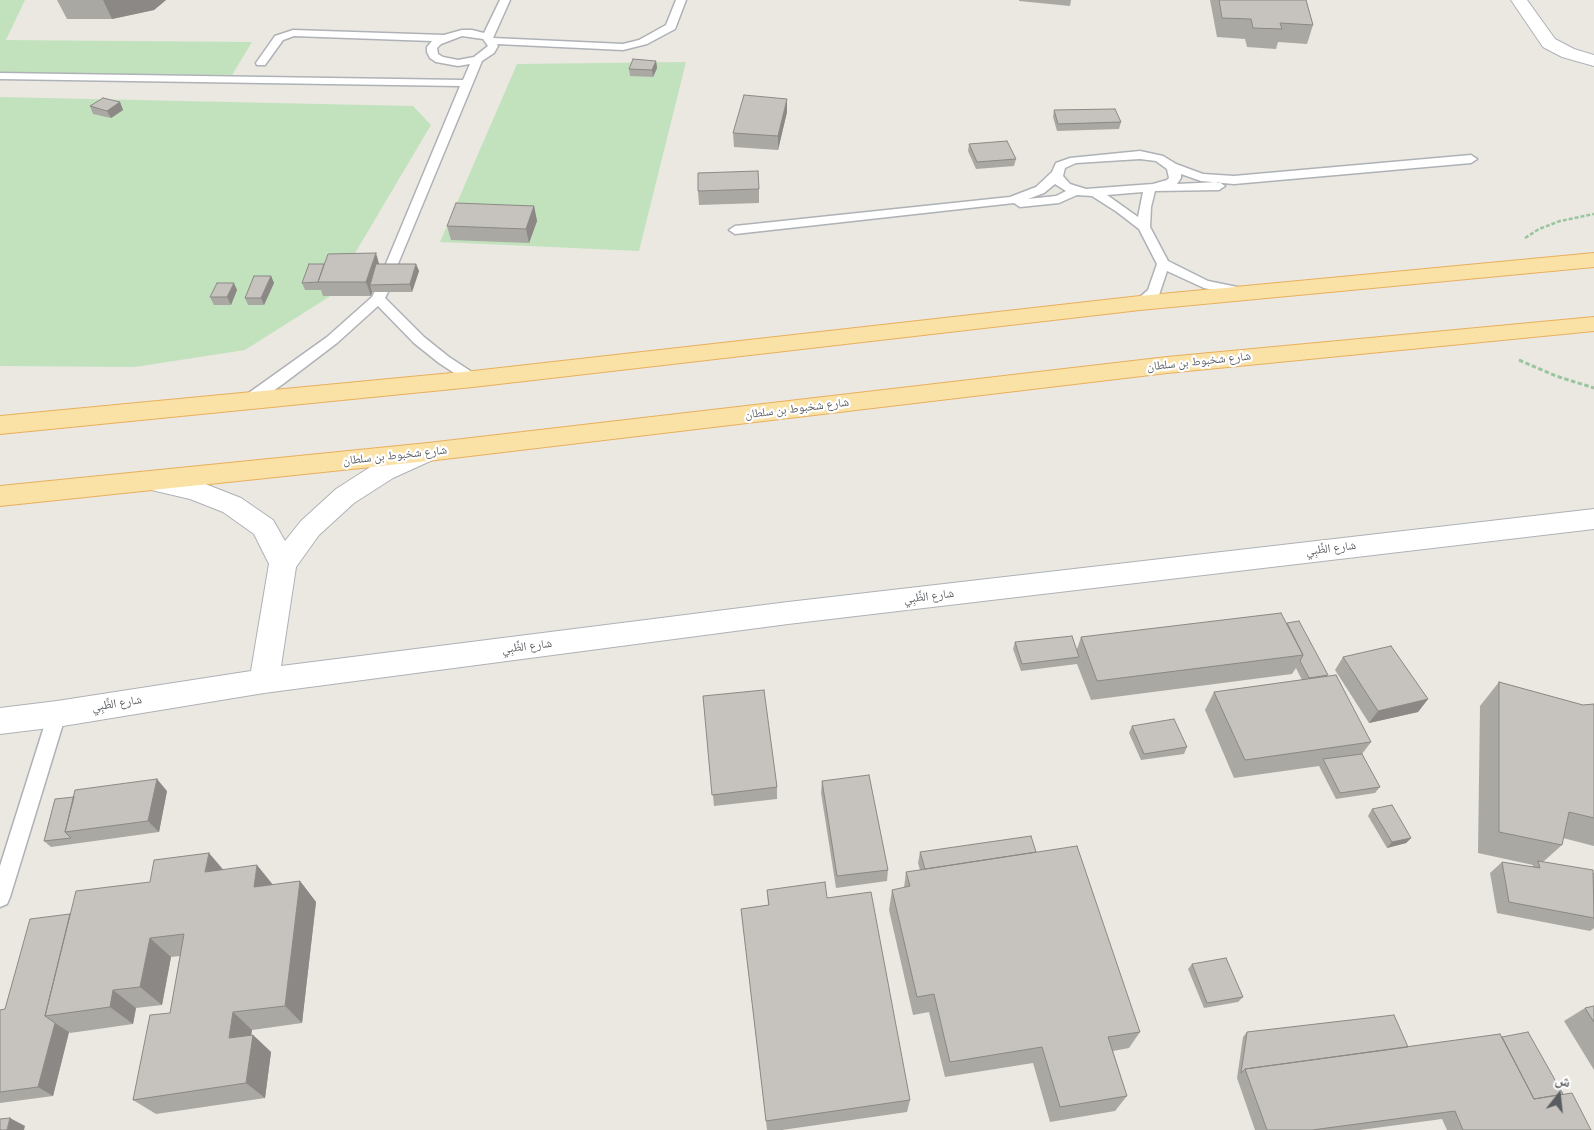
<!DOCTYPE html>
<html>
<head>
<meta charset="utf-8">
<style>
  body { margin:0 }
  #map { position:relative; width:1594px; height:1130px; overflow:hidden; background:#ebe8e1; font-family:Roboto,"Noto Naskh Arabic",sans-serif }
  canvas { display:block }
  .north { position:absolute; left:1534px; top:1070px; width:50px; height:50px; -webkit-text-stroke:4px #fff; paint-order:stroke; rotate:16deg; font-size:14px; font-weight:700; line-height:20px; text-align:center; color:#595d61 }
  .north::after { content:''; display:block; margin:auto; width:18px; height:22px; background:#595d61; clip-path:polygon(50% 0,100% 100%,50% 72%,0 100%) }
</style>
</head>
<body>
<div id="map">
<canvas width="1594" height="1130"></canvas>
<div class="north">ش</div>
</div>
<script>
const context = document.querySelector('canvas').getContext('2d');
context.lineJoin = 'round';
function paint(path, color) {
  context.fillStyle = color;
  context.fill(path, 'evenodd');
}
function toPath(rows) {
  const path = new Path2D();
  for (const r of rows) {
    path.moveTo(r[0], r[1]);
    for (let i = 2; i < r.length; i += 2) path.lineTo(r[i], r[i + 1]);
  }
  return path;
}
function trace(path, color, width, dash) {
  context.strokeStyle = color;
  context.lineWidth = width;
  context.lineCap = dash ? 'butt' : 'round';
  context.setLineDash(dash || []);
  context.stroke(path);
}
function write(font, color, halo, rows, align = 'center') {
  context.font = font + ' Roboto,"Noto Naskh Arabic",sans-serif';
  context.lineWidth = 4.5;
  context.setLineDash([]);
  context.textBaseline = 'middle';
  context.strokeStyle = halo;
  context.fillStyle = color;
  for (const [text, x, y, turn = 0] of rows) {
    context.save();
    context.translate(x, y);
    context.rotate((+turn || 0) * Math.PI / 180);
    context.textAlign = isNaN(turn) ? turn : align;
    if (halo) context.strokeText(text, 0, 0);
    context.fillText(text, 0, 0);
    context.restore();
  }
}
paint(toPath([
  [0,0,25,0,6,40,252,42,232,75,0,73],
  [686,62,639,251,440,242,517,64],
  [0,97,413,106,431,125,329,297,245,350,135,367,0,366]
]), '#c2e2be');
const service = toPath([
  [500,0,510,0,493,38,623,44,639,40,666,25,676,0,686,0,675,29,647,44,623,50,497,44,498,46,494,53,482,61,395,271,389,275,383,271,460,86,0,79,0,73,463,80,470,64,458,66,436,62,430,58,427,52,427,47,432,41,294,36,283,40,265,65,257,65,256,63,275,36,293,30,444,35,462,30,472,30,484,33,500,0],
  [462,36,483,39,488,46,474,57,458,60,443,57,438,54,437,48,441,44,462,36],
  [1140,151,1163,156,1176,164,1203,174,1234,176,1471,155,1477,159,1471,163,1234,184,1201,181,1181,174,1181,178,1177,184,1219,182,1225,186,1219,190,1155,191,1151,207,1150,227,1168,261,1208,281,1247,289,1249,292,1242,296,1204,288,1167,271,1159,295,1145,306,1140,307,1133,303,1148,290,1157,264,1139,229,1117,212,1092,196,1077,195,1059,203,1020,207,1014,203,735,234,729,230,735,226,1010,197,1036,187,1052,172,1056,163,1070,158,1140,151],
  [1140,159,1156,161,1167,169,1169,178,1167,180,1153,184,1086,189,1070,184,1063,176,1065,168,1076,163,1140,159],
  [1055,184,1066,191,1056,196,1028,199,1044,193,1055,184],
  [1143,192,1138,217,1107,195,1143,192],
  [381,288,388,292,385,298,424,337,449,357,478,376,480,379,478,382,468,382,439,363,414,343,378,306,337,343,283,384,253,405,243,405,241,401,243,397,327,337,372,297,376,289,381,288],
  [57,706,63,709,66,714,10,897,7,904,0,907,0,866,48,714,51,709,57,706]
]);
const minor = toPath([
  [1511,0,1527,0,1555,39,1574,49,1594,55,1594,66,1562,57,1543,47,1511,0],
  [428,443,437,446,441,452,437,458,393,478,354,503,319,535,296,567,281,666,788,602,1594,509,1594,529,788,624,264,693,57,727,0,734,0,708,57,701,251,671,269,564,254,534,223,512,190,499,143,488,139,481,143,474,152,472,195,480,241,498,273,520,285,541,301,521,336,489,375,464,428,443]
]);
const primary = toPath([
  [1594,253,1594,267,1140,310,473,387,0,434,0,416,473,371,1140,296,1594,253],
  [1594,317,1594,331,1167,373,428,461,0,506,0,486,428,443,1167,357,1594,317]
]);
trace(service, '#aeb2b6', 3);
trace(minor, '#aeb2b6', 2);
trace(primary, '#e8af5d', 2);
trace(toPath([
  [1525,238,1539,229,1560,221,1594,214]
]), '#99c59f', 2.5, [4, 2]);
trace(toPath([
  [1519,360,1556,376,1594,388]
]), '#99c59f', 3, [4.5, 2.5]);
paint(service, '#fff');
paint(minor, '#fff');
paint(primary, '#fae2a7');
paint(toPath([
  [57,0,166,0,154,10,112,19,67,19],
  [1019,0,1071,0,1070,6,1019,1],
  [1210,0,1306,0,1313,25,1307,44,1278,42,1276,49,1247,47,1245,39,1217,37],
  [656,61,657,68,653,77,630,76,629,69],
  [120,102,123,110,111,118,93,114,90,106],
  [1054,110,1121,122,1119,129,1057,131,1053,117],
  [787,112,778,150,734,147,733,133],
  [969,144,1016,159,1014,166,976,169,968,151],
  [759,189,759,203,699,205,698,191],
  [534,206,537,221,529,243,451,240,447,226],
  [379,264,416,264,419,271,412,292,372,292,371,296,323,296,321,290,305,290,302,283],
  [271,276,274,283,264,305,248,305,245,298],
  [237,290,231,305,214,305,210,297],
  [1287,623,1328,675,1327,676,1371,742,1362,754,1380,787,1375,793,1336,799,1319,766,1234,778,1205,710,1214,692,1302,680,1296,668,1292,674,1091,700,1077,664,1021,671,1013,649,1015,642,1077,649,1081,637],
  [1343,657,1428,699,1418,712,1369,723,1335,670],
  [1499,682,1583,705,1594,704,1594,846,1563,838,1562,845,1543,862,1594,873,1594,928,1590,931,1497,913,1490,873,1502,862,1532,867,1533,865,1478,853,1480,706],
  [703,696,777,787,777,799,714,806],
  [1132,726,1187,747,1184,754,1141,760,1129,733],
  [822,781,888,870,887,881,836,888,821,793],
  [167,791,159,832,51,847,44,841,55,799],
  [1372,809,1411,838,1406,843,1387,848,1368,816],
  [920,852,1036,852,1140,1032,1129,1048,1113,1051,1127,1096,1115,1111,1050,1122,1033,1063,945,1077,929,1012,913,1015,889,910,892,890,904,888,906,872,920,870,918,863],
  [224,870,273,885,300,881,316,902,302,1023,252,1030,251,1035,253,1035,271,1052,265,1098,156,1114,133,1100,170,1013,180,956,171,957,162,1005,136,1008,133,1024,70,1033,69,1032,53,1096,0,1103,0,1010,5,1009,70,914,150,882],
  [767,890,827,898,910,1100,907,1112,782,1130,767,1130,741,909,768,905],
  [1192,964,1243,997,1238,1002,1204,1008,1188,969],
  [1594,1006,1594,1070,1564,1021,1585,1008],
  [1247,1032,1408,1047,1502,1037,1563,1094,1591,1130,1447,1130,1442,1119,1360,1130,1255,1130,1237,1078,1243,1037]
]), '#aaa8a3');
paint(toPath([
  [103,0,166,0,154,10,112,19],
  [656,61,657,68,653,77,652,70],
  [787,99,787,112,778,150,778,136],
  [120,102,123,110,111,118,107,111],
  [534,206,537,221,529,243,526,229],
  [376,253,380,267,370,285,372,292,371,296,366,282],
  [416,264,419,271,412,292,410,284],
  [271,276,274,283,264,305,261,298],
  [234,283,237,290,231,305,227,297],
  [1428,699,1418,712,1369,723,1378,711],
  [157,779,167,791,159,832,148,821],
  [1411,838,1406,843,1387,848,1392,842],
  [209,853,227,874,205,872],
  [257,865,274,886,254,887],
  [300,881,316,902,302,1023,285,1006],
  [150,938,171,957,162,1005,140,987],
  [113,990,136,1008,133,1024,110,1007],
  [233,1012,252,1030,248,1055,229,1038],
  [55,1023,69,1032,53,1096,38,1087],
  [253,1035,271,1052,265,1098,246,1083],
  [10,1118,25,1126,24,1130,7,1130]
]), '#8b8885');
const building = toPath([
  [1219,0,1306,0,1313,25,1280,23,1282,29,1253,28,1251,19,1222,18,1219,0],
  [633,59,656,61,652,70,629,69,633,59],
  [744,95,787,99,778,136,733,133,744,95],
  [103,98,120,102,107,111,90,106,103,98],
  [1115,109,1121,122,1058,124,1054,110,1115,109],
  [1007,141,1016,159,977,162,969,144,1007,141],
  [758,171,759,189,698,191,698,173,758,171],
  [456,203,534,206,526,229,447,226,456,203],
  [376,253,366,282,318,282,328,254,376,253],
  [309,264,324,264,318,282,302,283,309,264],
  [376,264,416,264,410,284,370,285,376,264],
  [254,276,271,276,261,298,245,298,254,276],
  [217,283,234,283,227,297,210,297,217,283],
  [1281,613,1303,655,1097,681,1081,637,1281,613],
  [1299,621,1328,675,1309,678,1300,661,1303,655,1287,623,1299,621],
  [1072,636,1079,657,1022,664,1015,642,1072,636],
  [1391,646,1428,699,1378,711,1343,657,1391,646],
  [1336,675,1371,742,1245,760,1214,692,1336,675],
  [1499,682,1583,705,1594,704,1594,818,1569,812,1562,845,1499,832,1499,682],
  [764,690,777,787,712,795,703,696,764,690],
  [1174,719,1187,747,1144,754,1132,726,1174,719],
  [1362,754,1380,787,1340,793,1323,759,1362,754],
  [869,775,888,870,837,876,822,781,869,775],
  [157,779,148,821,65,832,75,790,157,779],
  [74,797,65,832,71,838,44,841,55,799,74,797],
  [1392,805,1411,838,1392,842,1372,809,1392,805],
  [1031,836,1036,852,925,869,920,852,1031,836],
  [1077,846,1140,1032,1108,1037,1127,1096,1060,1107,1042,1047,950,1062,934,994,917,997,892,890,910,886,906,872,1077,846],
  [209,853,205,872,257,865,254,887,300,881,285,1006,233,1012,229,1038,253,1035,246,1083,133,1100,150,1015,170,1013,184,934,150,938,140,987,113,990,110,1007,45,1016,76,891,150,882,154,860,209,853],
  [1538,861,1593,870,1594,918,1509,902,1502,862,1540,868,1538,861],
  [825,882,827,898,871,892,910,1100,766,1121,741,909,769,905,767,890,825,882],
  [70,914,45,1016,55,1023,38,1087,0,1092,0,1010,5,1009,30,919,70,914],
  [1226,958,1243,997,1207,1003,1192,964,1226,958],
  [1594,1006,1594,1022,1585,1008,1594,1006],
  [1394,1015,1408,1047,1245,1069,1241,1073,1247,1032,1394,1015],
  [1528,1032,1563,1094,1534,1099,1502,1037,1528,1032],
  [1500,1034,1534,1099,1572,1093,1591,1130,1463,1130,1455,1111,1312,1130,1267,1130,1245,1069,1500,1034],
  [10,1118,7,1130,0,1130,0,1119,10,1118]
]);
paint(building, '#c6c3be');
trace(building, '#8b8885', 1);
write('12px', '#595d61', '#fff', [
  ["شارع شخبوط بن سلطان",1199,362,-6],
  ["شارع شخبوط بن سلطان",797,409,-7],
  ["شارع شخبوط بن سلطان",395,456,-6],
  ["شارع الظَّبِي",1331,549,-7],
  ["شارع الظَّبِي",929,597,-7],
  ["شارع الظَّبِي",527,647,-7],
  ["شارع الظَّبِي",117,704,-9]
]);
</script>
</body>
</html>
